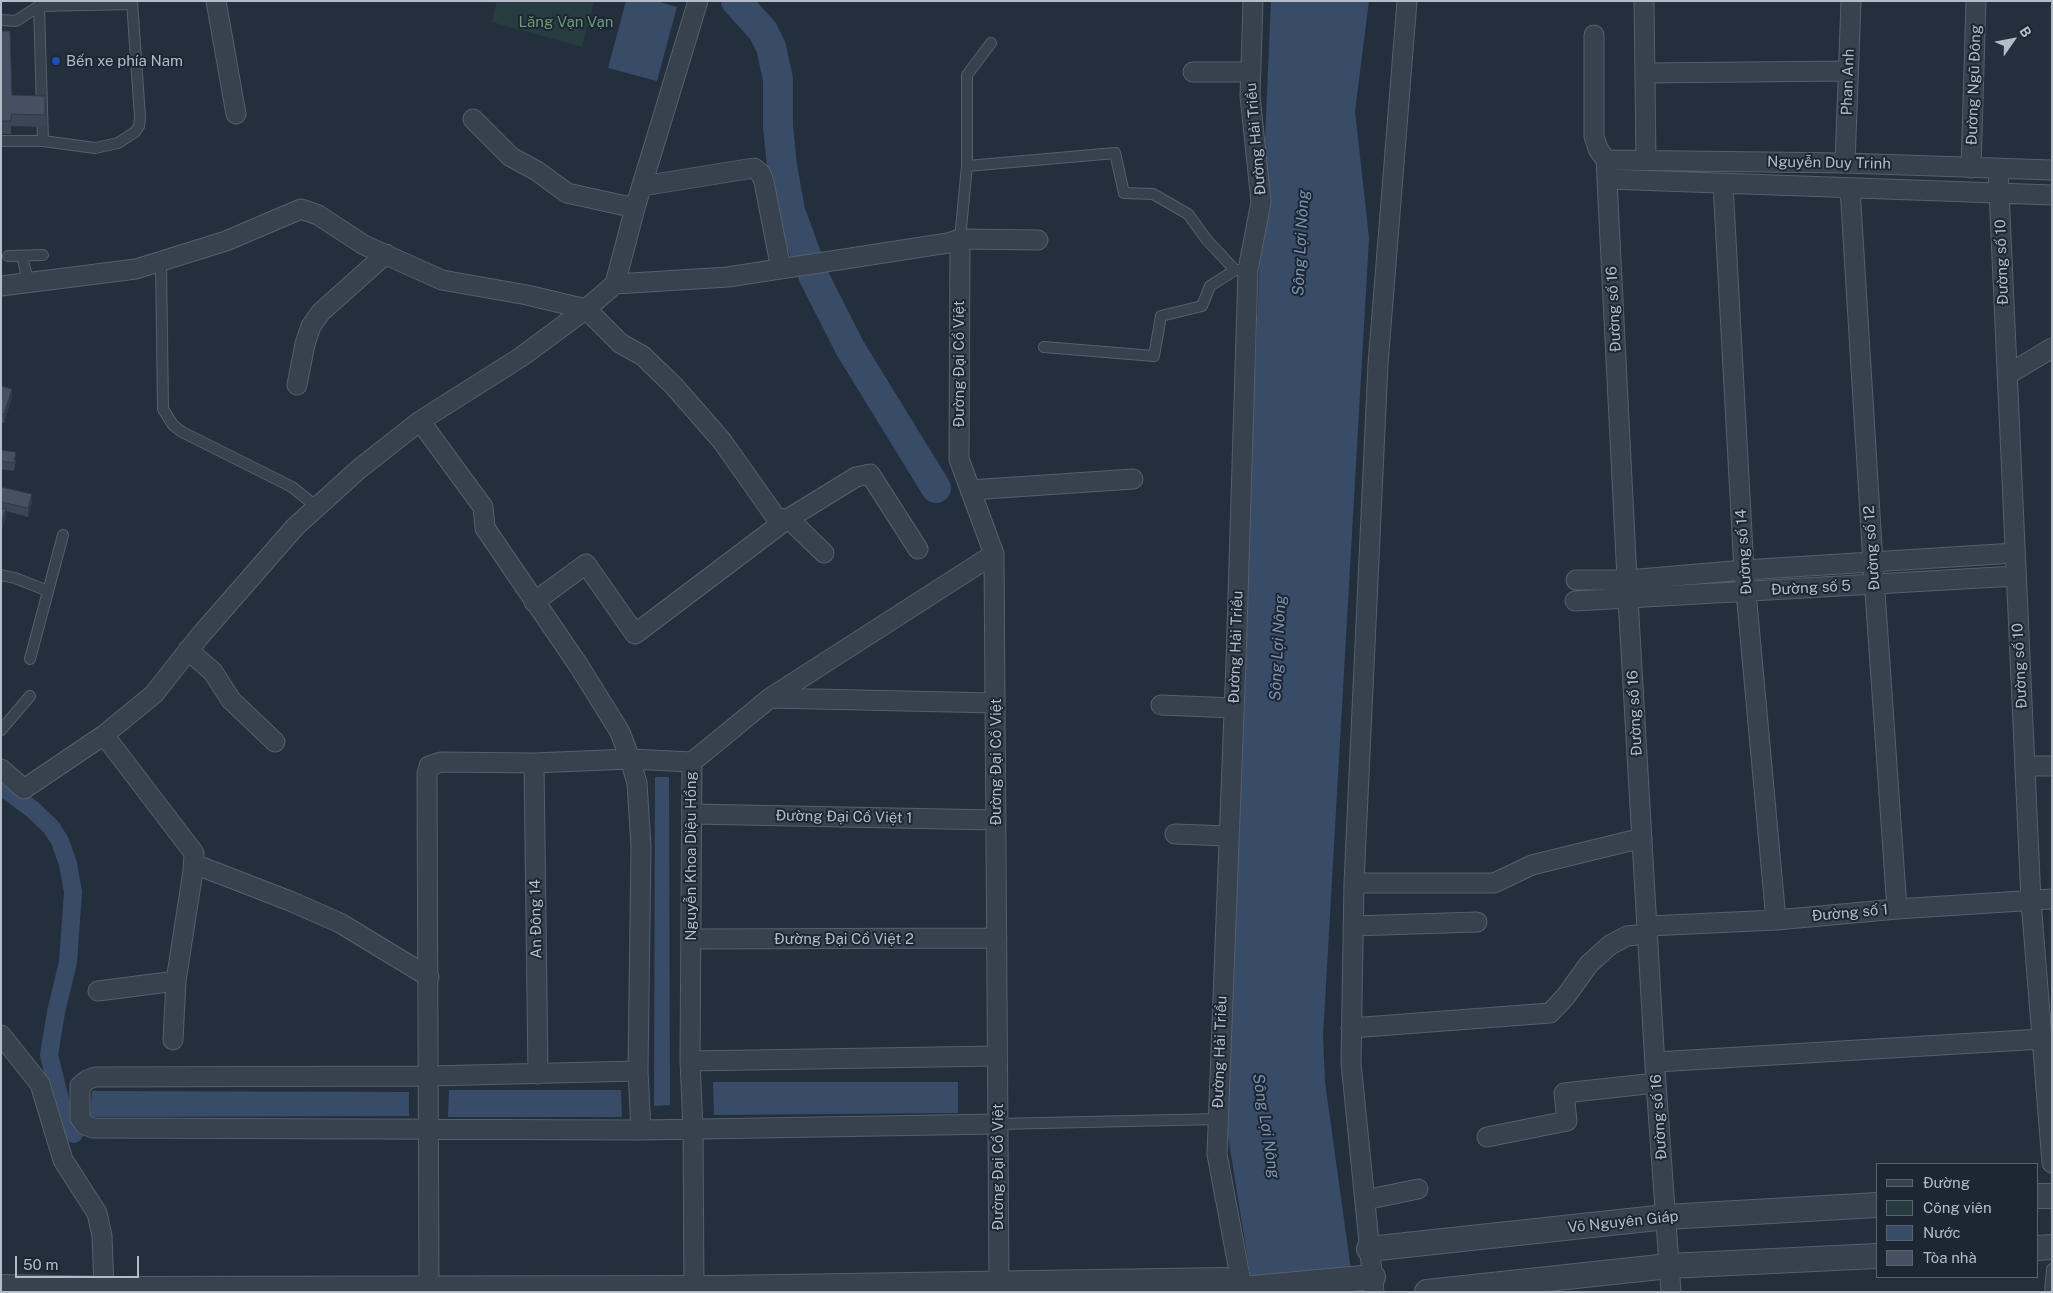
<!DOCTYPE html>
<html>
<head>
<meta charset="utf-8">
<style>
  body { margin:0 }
  #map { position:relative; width:2053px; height:1293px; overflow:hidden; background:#242f3e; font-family:"Public Sans",sans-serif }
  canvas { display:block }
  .frame { position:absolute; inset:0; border:2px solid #b4bcc9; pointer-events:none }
  .legend { position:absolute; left:1876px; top:1163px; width:162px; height:115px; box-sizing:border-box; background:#1d2633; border:1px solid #59626f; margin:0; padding:6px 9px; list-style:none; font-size:15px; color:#b4bcc9 }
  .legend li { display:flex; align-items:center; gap:10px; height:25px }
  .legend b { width:25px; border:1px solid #59626f }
  .north { position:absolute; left:1988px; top:15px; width:50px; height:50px; -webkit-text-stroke:4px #1d2633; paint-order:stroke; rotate:57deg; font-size:14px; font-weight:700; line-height:20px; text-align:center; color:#b4bcc9 }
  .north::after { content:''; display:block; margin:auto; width:18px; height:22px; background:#b4bcc9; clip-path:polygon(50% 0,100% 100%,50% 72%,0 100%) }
  .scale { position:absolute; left:15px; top:1256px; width:124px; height:22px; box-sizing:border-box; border:2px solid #b4bcc9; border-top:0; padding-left:6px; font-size:15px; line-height:18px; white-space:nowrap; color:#b4bcc9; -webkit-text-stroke:4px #1d2633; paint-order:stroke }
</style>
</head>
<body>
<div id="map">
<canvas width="2053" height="1293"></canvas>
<div class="frame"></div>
<ul class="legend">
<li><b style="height:6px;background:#38414e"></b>Đường</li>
<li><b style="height:14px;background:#263c3f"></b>Công viên</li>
<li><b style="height:14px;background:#394c67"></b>Nước</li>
<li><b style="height:14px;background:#455162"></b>Tòa nhà</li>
</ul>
<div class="north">B</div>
<div class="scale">50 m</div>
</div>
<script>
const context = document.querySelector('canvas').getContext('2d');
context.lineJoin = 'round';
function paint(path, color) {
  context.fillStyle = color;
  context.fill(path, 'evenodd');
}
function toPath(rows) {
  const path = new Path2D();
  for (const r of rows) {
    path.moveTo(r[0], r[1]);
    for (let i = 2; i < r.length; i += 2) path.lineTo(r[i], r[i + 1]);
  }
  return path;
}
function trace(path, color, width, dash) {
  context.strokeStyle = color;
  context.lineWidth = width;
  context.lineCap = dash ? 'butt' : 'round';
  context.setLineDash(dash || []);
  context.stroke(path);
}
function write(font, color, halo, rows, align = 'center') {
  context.font = font + ' "Public Sans",sans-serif';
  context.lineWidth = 4;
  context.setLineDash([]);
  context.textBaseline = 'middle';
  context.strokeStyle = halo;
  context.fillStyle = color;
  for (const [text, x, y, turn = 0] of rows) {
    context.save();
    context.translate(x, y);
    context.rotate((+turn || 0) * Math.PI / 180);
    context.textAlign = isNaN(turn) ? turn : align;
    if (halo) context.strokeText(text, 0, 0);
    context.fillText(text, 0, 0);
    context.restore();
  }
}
paint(toPath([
  [497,1,594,1,582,47,492,22]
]), '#263c3f');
paint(toPath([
  [626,1,657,1,677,7,657,81,608,68],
  [1271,1,1369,1,1355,111,1369,238,1323,1036,1325,1082,1354,1292,1253,1292,1223,1105],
  [655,777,669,777,670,1105,654,1106],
  [713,1082,958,1082,958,1113,714,1115],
  [449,1090,621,1090,622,1117,448,1117],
  [92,1091,409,1092,409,1116,90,1117]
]), '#394c67');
trace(toPath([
  [1,786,32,809,51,827,60,841,68,864,73,892,68,962,56,1012,49,1055,63,1112,69,1129,74,1134]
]), '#394c67', 18);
trace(toPath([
  [736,1,763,31,771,47,778,79,778,126,782,166,790,211,814,277,850,348,936,488]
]), '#394c67', 30);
const service = toPath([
  [39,6,43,141],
  [1,20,16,21,39,6,132,4],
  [1,141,43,141,95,148,118,143,135,132,139,126,140,117,132,1],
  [967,166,967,75,991,43],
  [960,239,967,166,1115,153,1124,193,1153,194,1188,214,1207,240,1235,270,1248,270],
  [8,256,43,255],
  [22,256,28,281],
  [161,261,163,409,173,425,182,432,292,487,317,507],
  [1044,347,1154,356,1161,316,1202,306,1210,286,1235,270],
  [1,575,15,578,48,591],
  [30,659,63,535],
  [1,730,30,696],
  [998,1124,1218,1119],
  [2050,1292,2052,1269]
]);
const minor = toPath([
  [216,1,236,114],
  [1644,1,1646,160],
  [1594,35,1594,136,1598,149,1606,160],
  [1193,72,1251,72],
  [1645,73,1848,71],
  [473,119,511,157,537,171,567,193,635,208],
  [1606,160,1628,599,1656,1083,1671,1292],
  [1606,160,1845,163,2052,170],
  [1845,163,1851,1],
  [1971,168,1976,1],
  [1998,169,2031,901,2052,1163],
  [1607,179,2052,195],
  [1723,184,1744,570,1776,920],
  [642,186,754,168,761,174,764,182,781,269],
  [1850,188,1873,563,1897,909],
  [960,239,959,459,994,554,999,1283],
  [615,284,635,208,698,1],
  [1,286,136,269,226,241,301,209,318,215,364,245,442,280,527,295,586,309,615,284,728,277,948,243,960,239,1038,240],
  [2007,375,2052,348],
  [297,385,305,344,311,326,321,312,386,254],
  [420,421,483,507,485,528,579,666,620,732,630,759,637,783,641,846,638,1071,641,1130],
  [970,490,1133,479],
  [1576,580,1628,580,1744,570,2015,553],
  [1575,601,2016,576],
  [534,602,586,564,635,634,786,520,856,477,870,474,918,549],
  [188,650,213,672,231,700,275,742],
  [770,698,995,703],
  [1161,705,1234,708],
  [104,735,194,853,193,871,176,981,173,1040],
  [534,763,538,1074],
  [2025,766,2052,766],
  [1,769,24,789,104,735,154,694,199,637,295,527,359,469,420,421,521,357,586,309,620,343,643,356,674,386,722,441,775,516,793,523,824,553],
  [692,814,996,820],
  [1175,834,1228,836],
  [194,864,290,901,340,923,429,977],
  [1354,883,1494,883,1532,865,1642,838],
  [1353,926,1477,922],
  [1648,926,1776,920,1897,909,2052,899],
  [691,939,997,938],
  [98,991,176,981],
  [1351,1028,1550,1013,1566,996,1589,964,1610,945,1627,936,1648,934],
  [1,1035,40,1084,63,1160,97,1213,102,1236,104,1289],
  [690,1061,997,1056],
  [1656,1062,2042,1039],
  [638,1071,429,1076,95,1077,87,1080,80,1086,80,1118,85,1125,93,1128,641,1130,998,1124],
  [1487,1137,1567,1121,1564,1093,1656,1083],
  [1365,1200,1418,1189],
  [429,1292,427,774,429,766,441,762,534,763,630,759,692,762],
  [694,1292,693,1129,690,1061,692,762,770,698,994,554],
  [1243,1292,1217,1154,1236,661,1248,270,1261,202,1250,96,1253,1],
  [1374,1292,1351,1063,1354,883,1378,364,1407,1]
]);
const tertiary = toPath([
  [2037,1196,2052,1196],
  [2037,1248,2052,1247],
  [1369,1249,1666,1217,1877,1205],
  [1,1287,110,1289,719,1288,1224,1280,1232,1290],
  [1232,1290,1373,1277],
  [1427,1292,1669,1266,1877,1256]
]);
trace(service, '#565f6c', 12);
trace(minor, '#565f6c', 21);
trace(tertiary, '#565f6c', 26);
trace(service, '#38414e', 10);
trace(minor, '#38414e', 19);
trace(tertiary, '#38414e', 24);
paint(toPath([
  [1,31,12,95,45,96,45,127,11,126,11,134,1,134],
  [1,386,12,397,4,423,1,422],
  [1,450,16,460,14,471,1,469],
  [1,487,32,502,28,517,6,511,6,517,1,531]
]), '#3b4654');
paint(toPath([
  [12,389,12,397,4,423,4,414],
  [32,494,32,502,28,517,28,508],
  [6,509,6,517,1,531,1,523]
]), '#303945');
const building = toPath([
  [1,31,10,31,12,95,45,96,45,115,11,114,11,121,1,121,1,31],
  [1,386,12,389,4,414,1,414,1,386],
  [1,450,16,452,14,463,1,461,1,450],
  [1,487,32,494,28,508,1,502,1,487],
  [1,508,6,509,1,523,1,508]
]);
paint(building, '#455162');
trace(building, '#303945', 1);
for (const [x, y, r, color] of [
  [56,61,5,"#1a4fb4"]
]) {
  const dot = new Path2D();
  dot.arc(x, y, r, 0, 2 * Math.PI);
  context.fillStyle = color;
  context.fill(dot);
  trace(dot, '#1d2633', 2);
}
write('15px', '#6b9a76', '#1d2633', [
  ["Lăng Vạn Vạn",566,22]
]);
write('15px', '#b4bcc9', '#1d2633', [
  ["Bến xe phía Nam",66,61]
], 'left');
write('15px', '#b4bcc9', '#1d2633', [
  ["Phan Anh",1848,82,-88],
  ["Đường Ngũ Đông",1974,85,-88],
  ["Đường Hải Triều",1256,139,-95],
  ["Nguyễn Duy Trinh",1829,163,1],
  ["Đường số 10",2002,262,-92],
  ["Đường số 16",1614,309,-93],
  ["Đường Đại Cồ Việt",959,364,-90],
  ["Đường số 12",1872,548,-94],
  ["Đường số 14",1744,552,-94],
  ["Đường số 5",1811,588,-3],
  ["Đường Hải Triều",1236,647,-88],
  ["Đường số 10",2020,666,-93],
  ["Đường số 16",1635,713,-93],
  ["Đường Đại Cồ Việt",996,762,-90],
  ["Đường Đại Cồ Việt 1",844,817,1],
  ["Nguyễn Khoa Diệu Hồng",691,856,-90],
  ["Đường số 1",1850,913,-5],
  ["An Đông 14",536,919,-91],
  ["Đường Đại Cồ Việt 2",844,939],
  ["Đường Hải Triều",1220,1052,-88],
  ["Đường số 16",1659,1117,-94],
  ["Đường Đại Cồ Việt",998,1167,-90],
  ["Võ Nguyên Giáp",1623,1222,-6]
]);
write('italic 16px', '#7c92b1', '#1d2633', [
  ["Sông Lợi Nông",1301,243,-87],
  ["Sông Lợi Nông",1278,648,-87],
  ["Sông Lợi Nông",1266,1126,81]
]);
</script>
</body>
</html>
